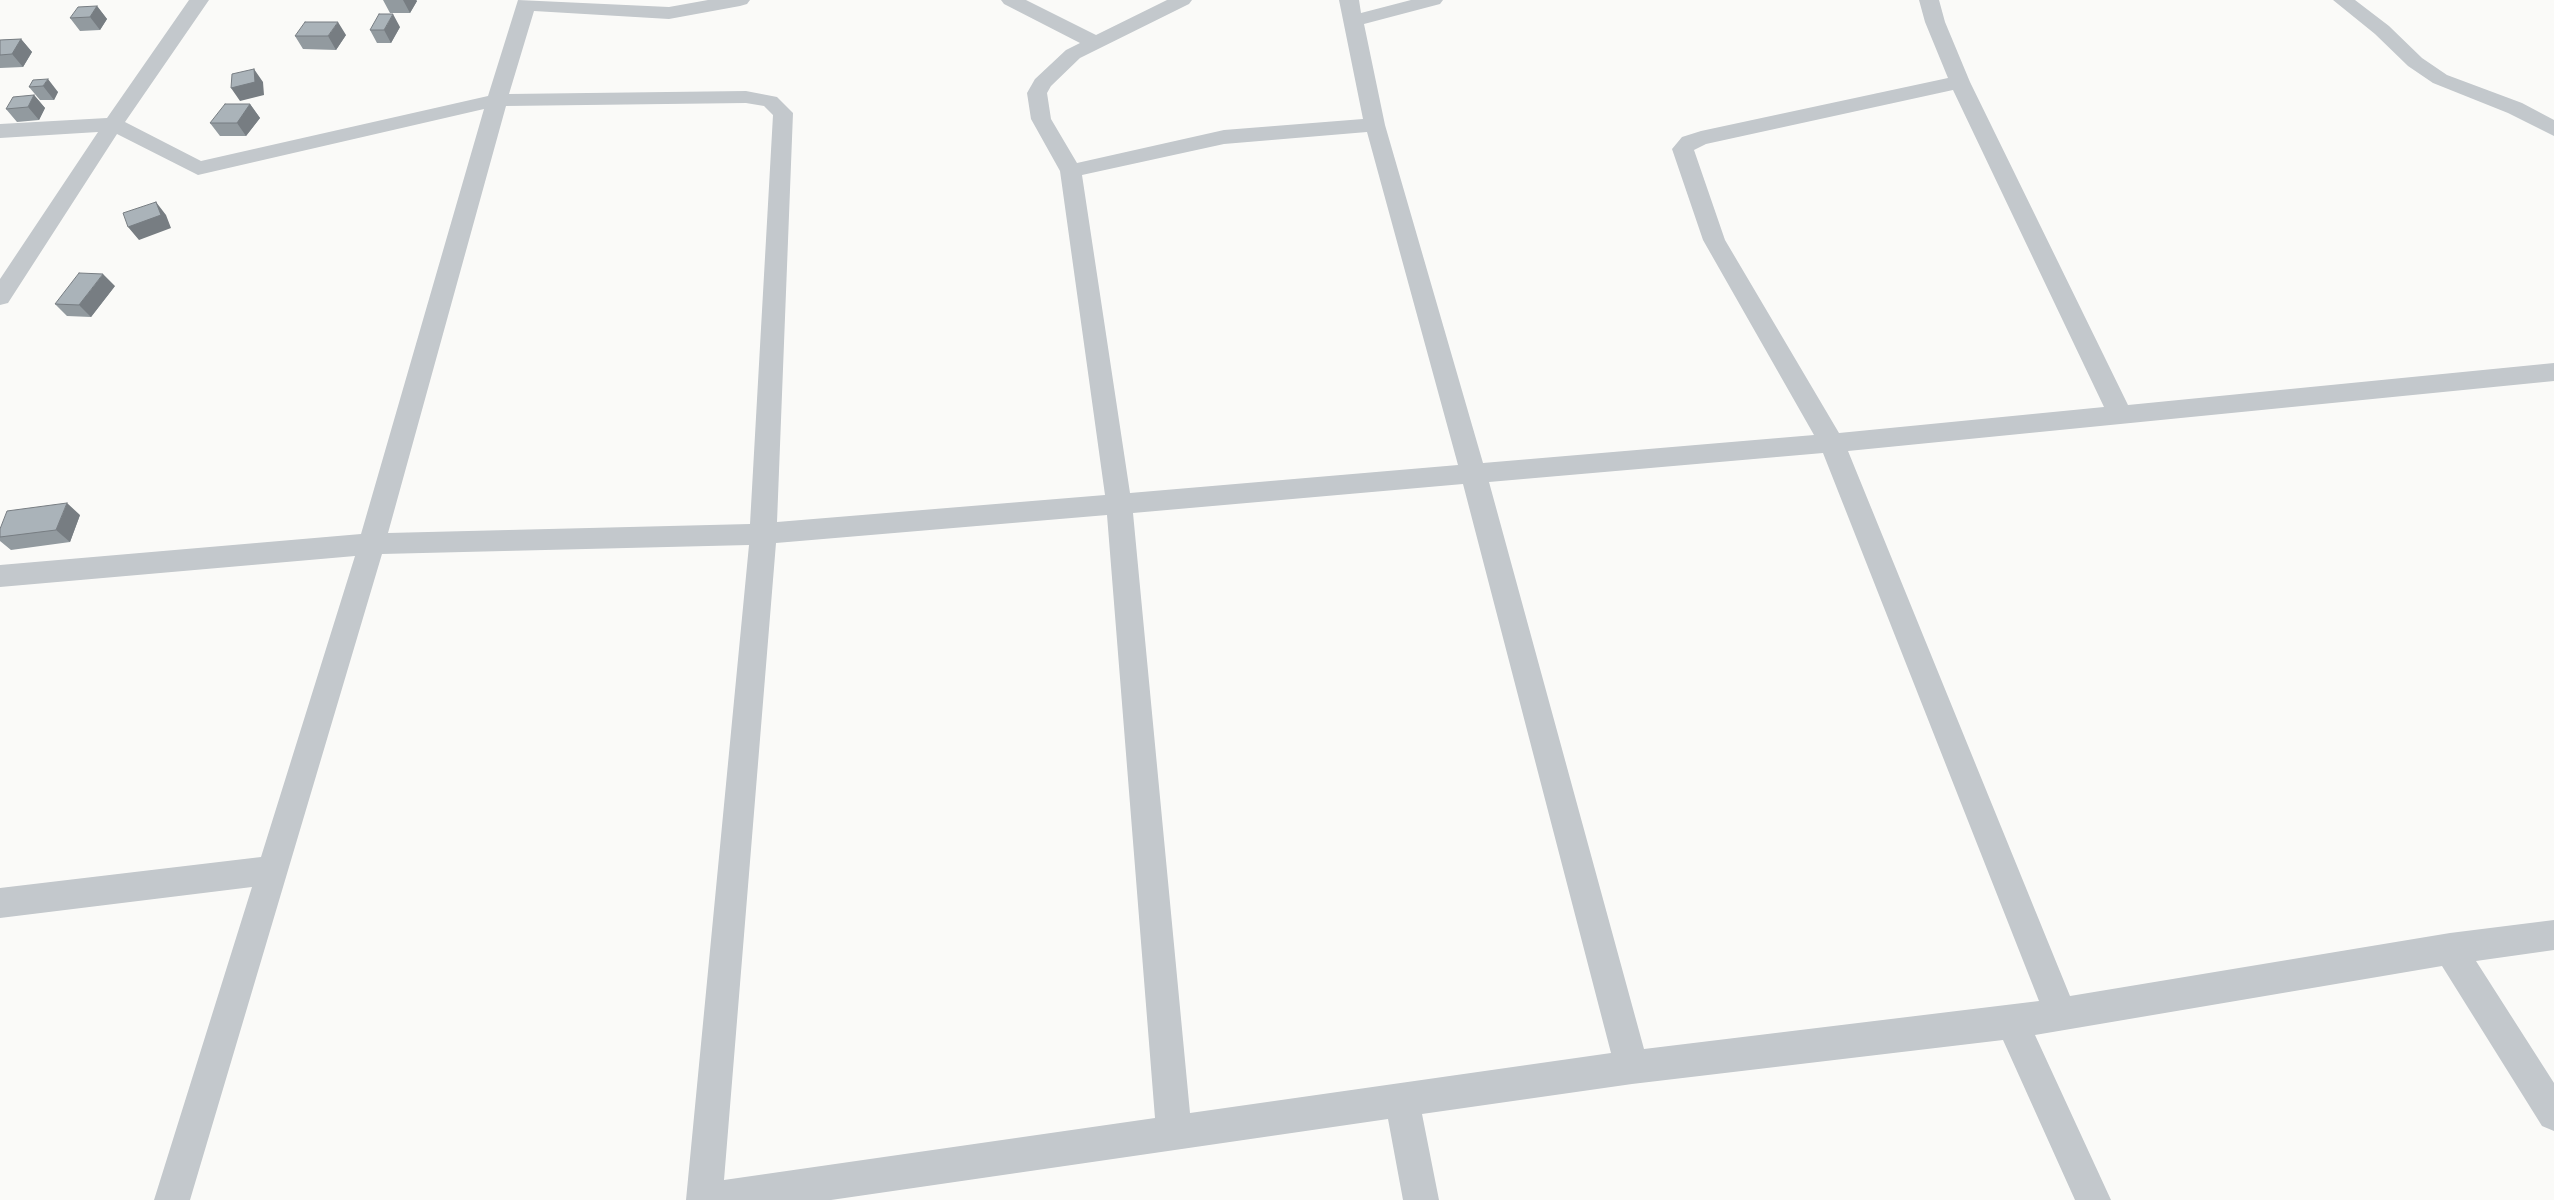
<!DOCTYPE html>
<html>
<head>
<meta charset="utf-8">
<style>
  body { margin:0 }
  canvas { display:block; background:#fafaf8 }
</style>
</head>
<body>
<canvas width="2554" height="1200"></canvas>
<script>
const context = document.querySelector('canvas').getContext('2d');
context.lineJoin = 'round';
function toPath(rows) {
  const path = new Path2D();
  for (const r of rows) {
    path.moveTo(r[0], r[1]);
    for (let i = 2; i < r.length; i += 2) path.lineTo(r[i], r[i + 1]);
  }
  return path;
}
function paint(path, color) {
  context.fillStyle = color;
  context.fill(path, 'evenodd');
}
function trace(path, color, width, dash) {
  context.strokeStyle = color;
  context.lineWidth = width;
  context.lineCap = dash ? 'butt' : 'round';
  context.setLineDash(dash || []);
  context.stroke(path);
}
paint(toPath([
  [189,0,209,0,125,122,201,161,488,96,518,0,669,7,708,0,750,0,747,4,740,6,669,19,534,11,509,94,746,91,777,97,793,113,777,522,1105,495,1060,171,1031,119,1027,93,1035,79,1066,50,1080,43,1004,4,1001,0,1026,0,1096,35,1167,0,1192,0,1189,4,1080,58,1051,86,1047,93,1051,119,1077,163,1224,130,1363,119,1339,0,1359,0,1361,13,1411,0,1443,0,1440,4,1364,24,1385,125,1483,463,1814,435,1703,240,1672,149,1682,137,1701,131,1948,78,1925,22,1919,0,1939,0,1945,22,1970,82,2128,405,2554,363,2554,381,1848,451,2070,996,2450,933,2554,920,2554,950,2476,961,2554,1083,2554,1131,2542,1126,2442,966,2035,1035,2111,1200,2075,1200,2003,1040,1632,1084,1422,1114,1439,1200,1403,1200,1388,1119,831,1200,686,1200,749,545,382,554,190,1200,154,1200,252,887,0,918,0,888,261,857,355,556,0,587,0,565,361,534,484,109,198,175,117,134,8,303,0,305,0,279,98,132,0,138,0,124,107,118,189,0],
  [1953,90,2104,407,1839,433,1725,240,1694,150,1706,144,1953,90],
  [746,103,764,106,773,115,750,524,388,533,506,106,746,103],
  [1367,132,1458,465,1130,493,1082,175,1224,144,1367,132],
  [1823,453,2039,1001,1644,1049,1489,482,1823,453],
  [1463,484,1611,1053,1190,1113,1133,513,1463,484],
  [1107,515,1155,1118,724,1180,776,543,1107,515],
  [2333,0,2355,0,2389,26,2422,58,2447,75,2522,103,2554,120,2554,136,2508,113,2433,83,2408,66,2375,34,2333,0]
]), '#c3c8cc');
paint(toPath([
  [383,0,416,0,417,1,410,13,390,13],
  [97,6,107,19,100,30,80,31,70,18],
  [400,27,391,43,377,43,370,30],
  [346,35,336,50,303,49,295,36],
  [21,39,32,52,23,67,0,68,0,40],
  [33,80,58,92,54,100,40,100,29,87],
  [34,95,45,108,39,120,17,122,6,109],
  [250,104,260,118,246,136,220,136,210,123],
  [115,286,91,317,67,316,55,304],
  [80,515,70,542,11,550,0,541,0,529]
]), '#929a9f');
paint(toPath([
  [403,0,416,0,417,1,410,13],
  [97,6,107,19,100,30,90,17],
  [393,14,400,27,391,43,384,30],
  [338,22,346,35,336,50,328,36],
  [21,39,32,52,23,67,12,54],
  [254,69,263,82,264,95,240,101,231,88],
  [48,79,58,92,54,100,43,86],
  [34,95,45,108,39,120,28,107],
  [250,104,260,118,246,136,237,123],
  [156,202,166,215,171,228,139,240,128,227],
  [103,274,115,286,91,317,79,305],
  [67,503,80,515,70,542,56,530]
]), '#777d82');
const building = toPath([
  [97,6,90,17,70,18,78,7,97,6],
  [379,14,393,14,384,30,370,30,379,14],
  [305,22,338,22,328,36,295,36,305,22],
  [21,39,12,54,0,55,0,40,21,39],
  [254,69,255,82,231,88,232,74,254,69],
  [48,79,43,86,29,87,33,80,48,79],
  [34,95,28,107,6,109,13,97,34,95],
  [225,104,250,104,237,123,210,123,225,104],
  [156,202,161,215,128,227,123,213,156,202],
  [79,273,103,274,79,305,55,304,79,273],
  [67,503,56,530,0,537,0,529,7,511,67,503]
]);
paint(building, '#aab3b9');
trace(building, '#777d82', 1);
</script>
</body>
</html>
